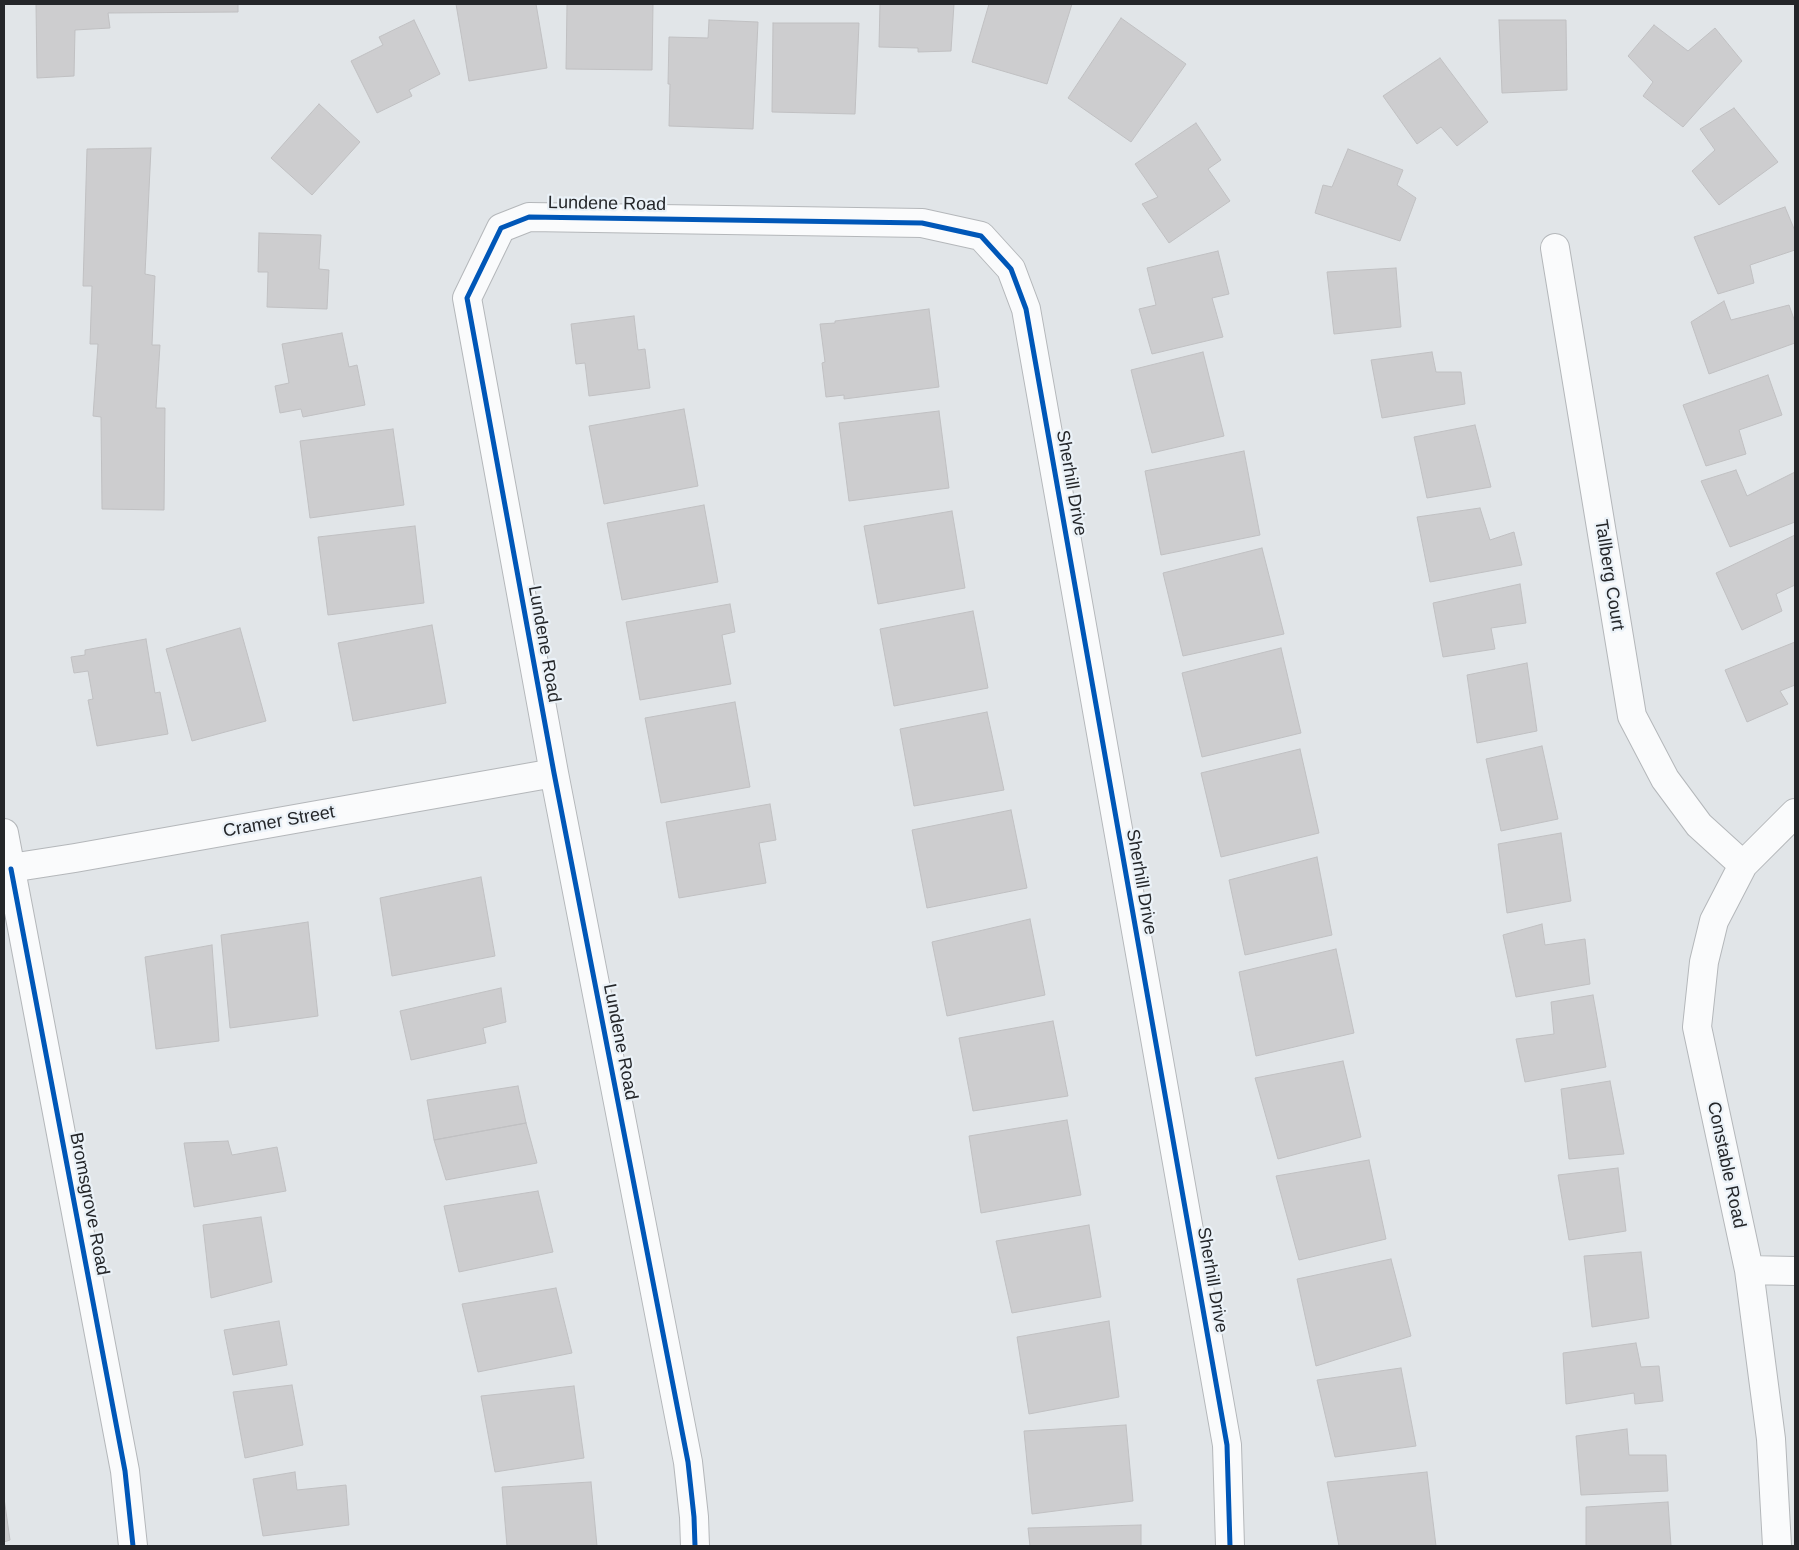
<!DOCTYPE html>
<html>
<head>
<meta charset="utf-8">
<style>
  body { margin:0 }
  #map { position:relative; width:1799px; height:1550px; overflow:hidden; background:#e1e5e8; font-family:Helvetica,sans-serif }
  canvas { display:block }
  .frame { position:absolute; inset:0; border:5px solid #242629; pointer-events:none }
</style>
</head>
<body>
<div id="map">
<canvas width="1799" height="1550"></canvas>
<div class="frame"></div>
</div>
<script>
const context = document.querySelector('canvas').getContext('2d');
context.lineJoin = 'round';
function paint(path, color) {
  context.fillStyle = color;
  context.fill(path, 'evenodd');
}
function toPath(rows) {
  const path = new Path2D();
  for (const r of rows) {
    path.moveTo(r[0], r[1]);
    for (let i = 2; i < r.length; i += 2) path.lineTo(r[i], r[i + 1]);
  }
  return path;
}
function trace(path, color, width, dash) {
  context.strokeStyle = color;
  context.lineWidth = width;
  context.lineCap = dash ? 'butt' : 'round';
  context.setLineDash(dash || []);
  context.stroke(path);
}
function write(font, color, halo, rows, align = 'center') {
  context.font = font + ' Helvetica,sans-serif';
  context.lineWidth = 4.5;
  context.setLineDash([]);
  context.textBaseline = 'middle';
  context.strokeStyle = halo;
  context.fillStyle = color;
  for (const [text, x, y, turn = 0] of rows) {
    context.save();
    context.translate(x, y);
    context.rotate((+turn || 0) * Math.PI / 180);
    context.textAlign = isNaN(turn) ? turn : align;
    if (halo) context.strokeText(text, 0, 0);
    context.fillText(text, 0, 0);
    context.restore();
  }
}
const building = toPath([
  [36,4,238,4,238,12,108,13,110,28,75,30,74,76,37,78,36,4],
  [456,4,536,4,547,68,469,81,456,4],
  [567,4,653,4,652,70,566,69,567,4],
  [880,4,954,4,951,51,918,52,918,48,879,47,880,4],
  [989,4,1072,4,1047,84,972,62,989,4],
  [1121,18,1186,64,1131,142,1068,98,1121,18],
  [414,20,440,74,409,90,412,96,377,113,351,61,383,45,379,37,414,20],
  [709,20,758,22,753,129,669,126,670,84,668,84,669,37,708,38,709,20],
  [1499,20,1566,20,1567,90,1502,93,1499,20],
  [773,23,859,23,855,114,772,112,773,23],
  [1654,25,1688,51,1715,28,1742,61,1683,127,1643,96,1653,82,1628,56,1654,25],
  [1440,58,1488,122,1457,146,1441,127,1417,144,1383,96,1440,58],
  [319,104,360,142,312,195,271,158,319,104],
  [1734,108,1778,162,1719,205,1692,171,1715,150,1700,129,1734,108],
  [1196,123,1221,160,1208,169,1230,201,1169,243,1142,204,1158,197,1135,164,1196,123],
  [151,148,145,274,155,276,152,345,160,345,156,408,165,408,164,510,102,509,101,417,93,416,98,344,90,344,92,286,83,286,87,149,151,148],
  [1348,149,1403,170,1397,185,1416,198,1400,241,1315,213,1323,185,1332,187,1348,149],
  [1785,207,1795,231,1795,250,1750,265,1754,283,1718,294,1694,237,1785,207],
  [259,233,321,235,319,269,329,270,327,309,267,307,268,272,258,272,259,233],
  [1218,251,1229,294,1212,298,1223,337,1152,354,1139,309,1156,305,1147,268,1218,251],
  [1396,268,1401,327,1334,334,1327,272,1396,268],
  [1724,301,1731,320,1789,305,1795,322,1795,343,1709,374,1691,322,1724,301],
  [929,309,939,387,844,399,844,395,826,397,822,363,825,362,820,324,835,323,835,321,929,309],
  [634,316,638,350,645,349,650,388,589,396,585,363,576,364,571,324,634,316],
  [342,333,349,367,357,365,365,405,303,417,301,409,280,413,275,386,289,383,282,344,342,333],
  [1203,352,1224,436,1152,453,1131,370,1203,352],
  [1432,352,1436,372,1461,372,1465,404,1382,418,1371,360,1432,352],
  [1768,375,1782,415,1739,430,1746,454,1706,466,1683,405,1768,375],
  [684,409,698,486,604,504,589,426,684,409],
  [939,411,949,488,849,501,839,423,939,411],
  [1475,425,1491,487,1427,498,1414,437,1475,425],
  [393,429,404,505,310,518,300,441,393,429],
  [1244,451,1260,535,1161,555,1145,471,1244,451],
  [1736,470,1747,496,1795,472,1795,522,1730,547,1701,481,1736,470],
  [704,505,718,582,622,600,607,523,704,505],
  [1480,508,1490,540,1514,532,1522,565,1430,582,1417,517,1480,508],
  [952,511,965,588,878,604,864,526,952,511],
  [415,526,424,603,328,615,318,537,415,526],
  [1795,535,1795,585,1776,594,1782,611,1742,630,1716,573,1795,535],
  [1262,548,1284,634,1183,656,1163,573,1262,548],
  [1520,584,1526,623,1491,628,1495,649,1443,657,1433,603,1520,584],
  [730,604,735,632,722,635,731,684,640,700,626,622,730,604],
  [973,611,988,688,894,706,880,629,973,611],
  [432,625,446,703,353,721,338,643,432,625],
  [240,628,266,721,192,741,166,649,240,628],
  [146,639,155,693,160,692,168,734,97,746,88,700,93,699,88,671,74,673,71,657,85,655,85,650,146,639],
  [1795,642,1795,685,1780,691,1788,704,1747,722,1725,670,1795,642],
  [1281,648,1301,733,1202,757,1182,673,1281,648],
  [1527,663,1537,731,1477,743,1467,675,1527,663],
  [735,702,750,787,661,803,645,718,735,702],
  [987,712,1004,790,914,806,900,729,987,712],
  [1542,746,1558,819,1501,831,1486,759,1542,746],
  [1300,749,1319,833,1221,857,1201,773,1300,749],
  [770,804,776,840,759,843,766,883,679,898,666,822,770,804],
  [1011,810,1027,888,927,908,912,830,1011,810],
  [1561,833,1571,901,1507,913,1498,844,1561,833],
  [1317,857,1332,935,1245,955,1229,880,1317,857],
  [481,877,495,956,392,976,380,898,481,877],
  [1030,919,1045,995,947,1016,932,942,1030,919],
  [308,922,318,1016,230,1028,221,935,308,922],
  [1542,924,1545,945,1585,939,1590,984,1516,997,1503,935,1542,924],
  [212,945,219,1041,156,1049,145,957,212,945],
  [1336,949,1354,1033,1256,1056,1239,972,1336,949],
  [501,988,506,1022,483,1028,486,1043,411,1060,400,1011,501,988],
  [1593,995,1606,1067,1525,1082,1516,1039,1554,1034,1551,1002,1593,995],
  [1053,1021,1068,1096,973,1111,959,1038,1053,1021],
  [1343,1061,1361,1137,1278,1159,1255,1078,1343,1061],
  [1610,1081,1624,1154,1569,1159,1561,1089,1610,1081],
  [518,1086,526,1123,434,1140,427,1100,518,1086],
  [1067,1120,1081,1195,981,1213,969,1136,1067,1120],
  [526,1123,537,1163,446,1180,434,1140,526,1123],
  [228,1141,232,1155,277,1147,286,1191,194,1207,184,1143,228,1141],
  [1369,1160,1386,1239,1299,1260,1276,1176,1369,1160],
  [1618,1168,1626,1231,1569,1240,1558,1175,1618,1168],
  [538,1191,553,1252,459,1272,444,1206,538,1191],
  [261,1217,272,1282,211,1298,203,1225,261,1217],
  [1089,1225,1101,1297,1012,1313,996,1241,1089,1225],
  [1641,1252,1649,1318,1592,1327,1584,1256,1641,1252],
  [1391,1259,1411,1336,1316,1366,1297,1279,1391,1259],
  [556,1288,572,1353,478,1372,462,1304,556,1288],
  [279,1321,287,1365,233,1375,224,1330,279,1321],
  [1109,1321,1119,1397,1029,1414,1017,1337,1109,1321],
  [1636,1343,1641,1367,1659,1366,1663,1401,1635,1404,1634,1393,1566,1404,1563,1353,1636,1343],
  [1401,1368,1416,1446,1335,1457,1317,1380,1401,1368],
  [292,1385,303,1445,245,1458,233,1392,292,1385],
  [574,1386,584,1458,495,1472,481,1396,574,1386],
  [1126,1425,1133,1501,1032,1514,1024,1431,1126,1425],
  [1627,1429,1629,1455,1666,1455,1668,1491,1581,1495,1576,1436,1627,1429],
  [295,1472,297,1490,346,1485,349,1525,263,1536,253,1479,295,1472],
  [1427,1472,1436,1546,1339,1546,1327,1482,1427,1472],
  [591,1482,597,1546,507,1546,502,1487,591,1482],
  [4,1498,10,1540,4,1542,4,1498],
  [1668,1502,1671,1546,1586,1546,1586,1507,1668,1502],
  [1141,1525,1141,1546,1030,1546,1028,1528,1141,1525]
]);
paint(building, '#cdcdcf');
trace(building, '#c0c0c2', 1);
const minor = toPath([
  [1555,248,1632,716,1665,779,1699,825,1743,865],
  [4,869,75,858,554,773],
  [1749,1270,1795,1271],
  [695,1546,694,1517,688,1462,554,773,467,298,501,228,529,217,922,223,981,236,1011,269,1026,309,1227,1445,1230,1546],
  [1777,1546,1771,1439,1749,1270,1697,1027,1704,962,1714,921,1743,865,1795,813]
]);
const tertiary = toPath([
  [4,833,125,1471,133,1546]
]);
trace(minor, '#b4b7ba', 30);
trace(tertiary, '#b4b7ba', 30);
trace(minor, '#fafbfc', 28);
trace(tertiary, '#fafbfc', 28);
trace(toPath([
  [11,869,125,1471,133,1546],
  [695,1546,694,1517,688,1462,554,773,467,298,501,228,529,217,922,223,981,236,1011,269,1026,309,1227,1445,1230,1546]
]), '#0057b8', 5);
write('18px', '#242629', '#ebf2f8', [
  ["Lundene Road",607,204,1],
  ["Sherhill Drive",1071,483,80],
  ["Tallberg Court",1609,575,81],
  ["Lundene Road",544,644,80],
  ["Cramer Street",279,822,-10],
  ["Sherhill Drive",1141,882,80],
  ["Lundene Road",620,1042,79],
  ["Constable Road",1726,1165,78],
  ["Bromsgrove Road",89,1204,79],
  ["Sherhill Drive",1212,1280,80]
]);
</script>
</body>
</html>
